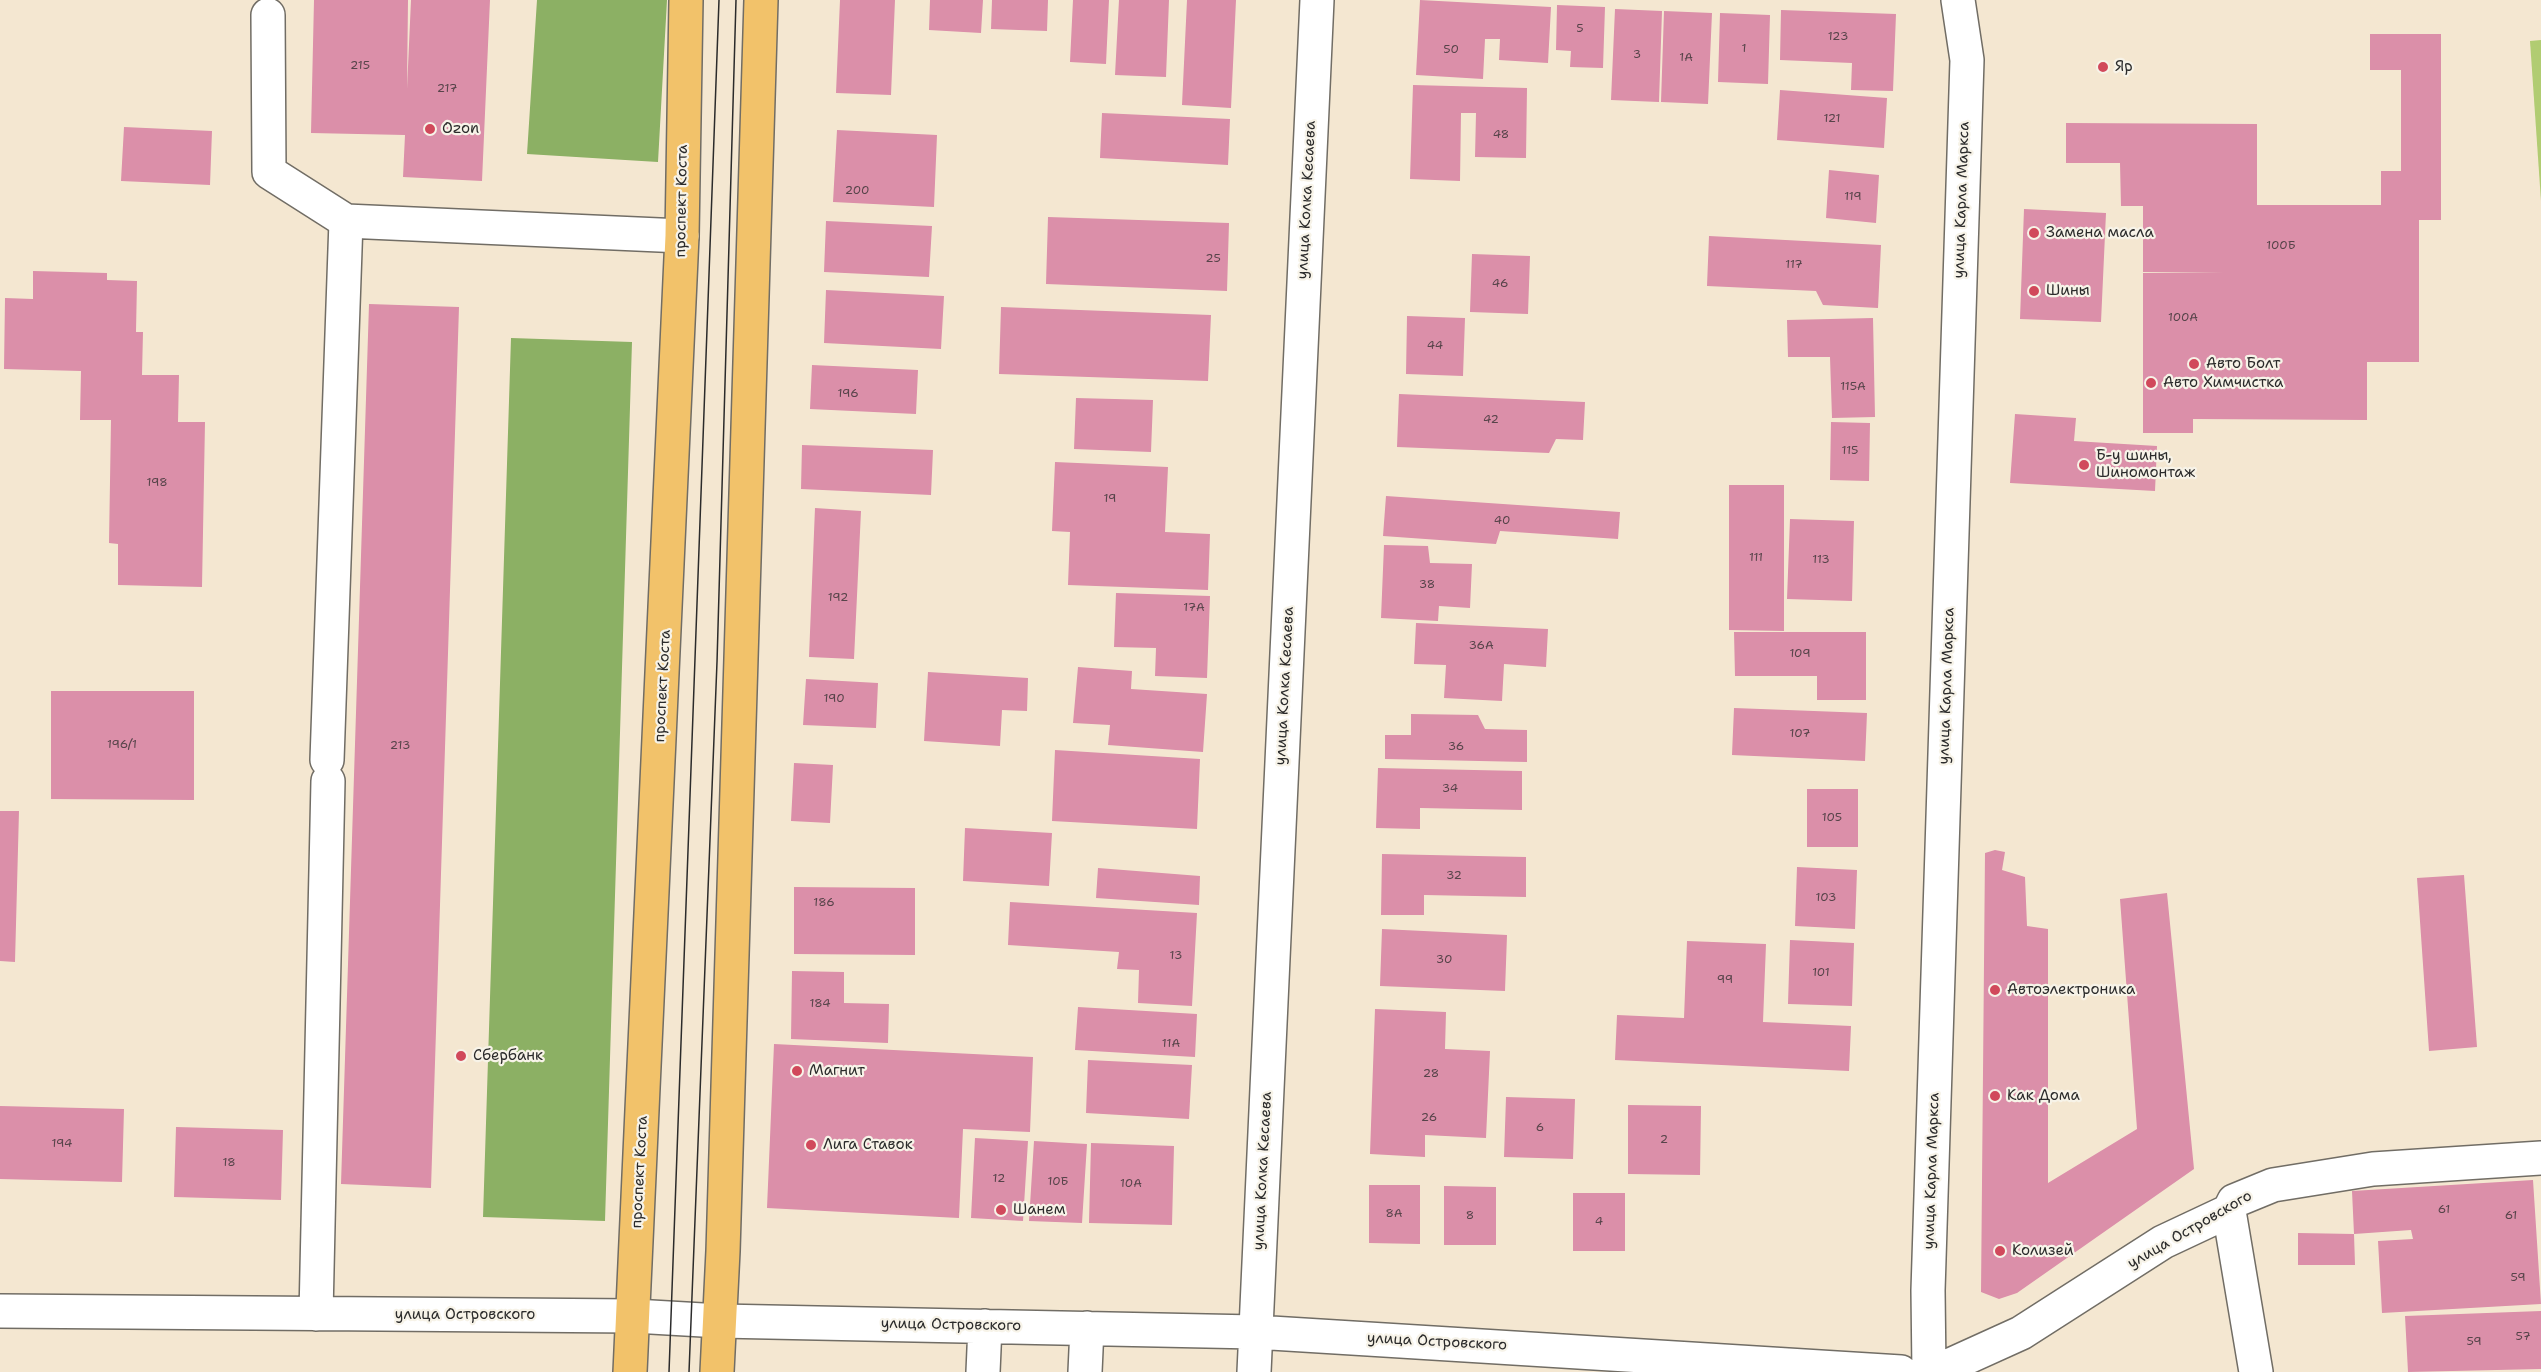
<!DOCTYPE html>
<html>
<head>
<meta charset="utf-8">
<style>
  body { margin:0 }
  canvas { display:block; background:#f4e7d1 }
</style>
</head>
<body>
<canvas width="2541" height="1372"></canvas>
<script>
const context = document.querySelector('canvas').getContext('2d');
context.lineJoin = 'round';
function paint(path, color) {
  context.fillStyle = color;
  context.fill(path, 'evenodd');
}
function toPath(rows) {
  const path = new Path2D();
  for (const r of rows) {
    path.moveTo(r[0], r[1]);
    for (let i = 2; i < r.length; i += 2) path.lineTo(r[i], r[i + 1]);
  }
  return path;
}
function trace(path, color, width, dash) {
  context.strokeStyle = color;
  context.lineWidth = width;
  context.lineCap = dash ? 'butt' : 'round';
  context.setLineDash(dash || []);
  context.stroke(path);
}
function write(font, color, halo, rows, align = 'center') {
  context.font = font + ' "Shantell Sans",sans-serif';
  context.lineWidth = 4.5;
  context.setLineDash([]);
  context.textBaseline = 'middle';
  context.strokeStyle = halo;
  context.fillStyle = color;
  for (const [text, x, y, turn = 0] of rows) {
    context.save();
    context.translate(x, y);
    context.rotate((+turn || 0) * Math.PI / 180);
    context.textAlign = isNaN(turn) ? turn : align;
    if (halo) context.strokeText(text, 0, 0);
    context.fillText(text, 0, 0);
    context.restore();
  }
}
paint(toPath([
  [2541,40,2541,201,2530,41]
]), '#b1cc72');
paint(toPath([
  [537,0,667,0,658,162,527,154],
  [511,338,632,342,605,1221,483,1217]
]), '#8cb064');
paint(toPath([
  [314,0,408,0,407,89,411,0,490,0,482,181,403,177,405,135,311,133],
  [840,0,895,0,891,95,836,93],
  [930,0,983,0,981,33,929,30],
  [992,0,1048,0,1047,31,991,29],
  [1073,0,1109,0,1106,64,1070,62],
  [1119,0,1169,0,1166,77,1115,75],
  [1187,0,1236,0,1231,108,1182,105],
  [1420,0,1551,7,1548,63,1499,60,1500,39,1485,39,1483,79,1416,75],
  [1557,5,1605,7,1603,68,1570,67,1571,51,1556,50],
  [1615,9,1662,11,1659,102,1611,100],
  [1781,10,1896,14,1893,91,1851,90,1852,63,1780,60],
  [1664,11,1712,13,1708,104,1661,102],
  [1720,13,1770,15,1768,84,1718,82],
  [2370,34,2441,34,2441,220,2419,220,2419,362,2367,362,2367,420,2193,419,2193,433,2143,433,2143,273,2224,272,2143,272,2143,206,2121,206,2120,163,2066,163,2066,123,2257,124,2257,205,2381,205,2381,171,2401,171,2401,70,2370,70],
  [1413,85,1527,88,1526,158,1475,157,1476,113,1461,113,1460,181,1410,179],
  [1780,90,1887,98,1884,148,1777,140],
  [1102,113,1230,119,1228,165,1100,158],
  [124,127,212,131,210,185,121,181],
  [837,130,937,135,934,207,833,202],
  [1829,170,1879,175,1876,223,1826,218],
  [2024,209,2106,213,2101,322,2020,319],
  [1048,217,1229,223,1227,291,1046,284],
  [826,221,932,226,929,277,824,272],
  [1709,236,1881,245,1878,308,1823,305,1816,291,1707,286],
  [1472,254,1530,256,1528,314,1470,312],
  [33,271,107,273,107,280,137,281,136,332,143,332,142,375,179,375,178,422,205,422,202,587,118,585,118,544,109,543,111,420,80,420,81,371,4,369,5,298,33,299],
  [826,290,944,296,941,349,824,343],
  [369,304,459,307,431,1188,341,1184],
  [1001,307,1211,315,1208,381,999,374],
  [1407,316,1465,318,1463,376,1406,374],
  [1873,318,1875,417,1832,418,1830,357,1788,357,1787,320],
  [812,365,918,370,916,414,810,409],
  [1399,394,1585,402,1583,440,1556,439,1549,453,1397,447],
  [1076,398,1153,400,1151,452,1074,449],
  [2015,414,2076,418,2074,441,2157,446,2155,491,2010,483],
  [1831,422,1870,423,1869,481,1830,480],
  [802,445,933,450,931,495,801,489],
  [1055,462,1168,467,1165,532,1210,534,1208,590,1068,585,1070,532,1052,531],
  [1729,485,1784,485,1784,631,1729,630],
  [1386,496,1620,512,1618,539,1500,531,1496,544,1383,536],
  [815,508,861,511,854,659,809,657],
  [1790,519,1854,521,1852,601,1787,599],
  [1384,545,1428,546,1430,563,1472,564,1470,608,1439,606,1438,621,1381,618],
  [1116,593,1210,596,1207,678,1155,676,1156,648,1114,647],
  [1416,623,1548,629,1546,667,1504,664,1502,701,1444,698,1446,665,1414,664],
  [1734,632,1866,632,1866,700,1817,700,1817,676,1735,676],
  [1078,667,1132,671,1131,689,1207,694,1203,752,1108,745,1110,725,1073,723],
  [928,672,1028,678,1027,711,1002,710,1000,746,924,741],
  [806,679,878,683,876,728,803,725],
  [51,691,194,691,194,800,51,799],
  [1734,708,1867,713,1865,761,1732,755],
  [1411,714,1478,715,1485,729,1527,730,1527,762,1385,759,1385,735,1411,735],
  [1055,750,1200,759,1197,829,1052,821],
  [794,763,833,765,830,823,791,821],
  [1378,768,1522,771,1522,810,1420,808,1420,829,1376,828],
  [1807,789,1858,789,1858,847,1807,847],
  [0,811,19,811,15,962,0,961],
  [965,828,1052,833,1049,886,963,881],
  [1995,850,2005,852,2002,870,2025,877,2027,926,2048,929,2048,1183,2137,1129,2120,899,2167,893,2194,1169,2017,1293,1999,1299,1981,1292,1985,853],
  [1382,854,1526,857,1526,897,1424,895,1424,915,1381,915],
  [1797,867,1857,870,1855,929,1795,926],
  [1098,868,1200,876,1199,905,1096,898],
  [2464,875,2477,1047,2429,1051,2417,878],
  [794,887,915,888,915,955,794,954],
  [1010,902,1197,913,1192,1006,1138,1003,1139,970,1117,969,1119,952,1008,945],
  [1382,929,1507,935,1505,991,1380,986],
  [1790,940,1854,943,1852,1006,1788,1004],
  [1687,941,1766,944,1763,1022,1851,1026,1849,1071,1615,1060,1617,1015,1684,1018],
  [792,971,844,972,844,1003,889,1004,888,1043,791,1039],
  [1078,1007,1197,1014,1195,1057,1075,1050],
  [1375,1009,1446,1012,1445,1049,1490,1051,1486,1138,1425,1135,1425,1157,1370,1154],
  [774,1044,1033,1057,1030,1132,963,1129,959,1218,767,1208],
  [1088,1060,1192,1065,1189,1119,1086,1113],
  [1506,1097,1575,1099,1573,1159,1504,1157],
  [1628,1105,1701,1106,1700,1175,1628,1174],
  [0,1106,124,1109,122,1182,0,1179],
  [176,1127,283,1130,281,1200,174,1197],
  [975,1138,1028,1141,1023,1221,971,1218],
  [1034,1141,1087,1144,1082,1223,1029,1221],
  [1091,1143,1174,1146,1172,1225,1089,1223],
  [2533,1180,2541,1304,2382,1313,2378,1241,2413,1239,2411,1230,2354,1234,2355,1265,2298,1265,2298,1233,2354,1234,2352,1191],
  [1369,1185,1420,1185,1420,1244,1369,1243],
  [1444,1186,1496,1187,1496,1245,1444,1245],
  [1573,1193,1625,1193,1625,1251,1573,1251],
  [2541,1311,2541,1369,2408,1372,2405,1316]
]), '#db8fa9');
const minor = toPath([
  [268,15,269,172,346,221],
  [327,760,346,221,682,236],
  [2229,1211,2256,1372],
  [0,1311,634,1316,720,1321,1255,1332,1901,1372],
  [316,1314,328,781],
  [983,1372,985,1326],
  [1085,1372,1087,1328],
  [1254,1372,1317,0],
  [1929,1372,1928,1290,1967,60,1958,0],
  [1935,1372,2021,1333,2163,1242,2229,1211,2234,1201,2273,1185,2373,1169,2541,1158]
]);
const major = toPath([
  [630,1372,682,236,686,0],
  [717,1372,723,1251,761,0]
]);
trace(minor, '#716d65', 36);
trace(major, '#716d65', 36);
trace(minor, '#fff', 33);
trace(major, '#f2c26a', 33);
trace(toPath([
  [669,1372,719,0],
  [689,1372,717,662,736,0]
]), '#2b2b2b', 1.5);
for (const [x, y, r, color] of [
  [2103,67,6,"#d1495b"],
  [430,129,6,"#d1495b"],
  [2034,233,6,"#d1495b"],
  [2034,291,6,"#d1495b"],
  [2194,364,6,"#d1495b"],
  [2151,383,6,"#d1495b"],
  [2084,465,6,"#d1495b"],
  [1995,990,6,"#d1495b"],
  [461,1056,6,"#d1495b"],
  [797,1071,6,"#d1495b"],
  [1995,1096,6,"#d1495b"],
  [811,1145,6,"#d1495b"],
  [1001,1210,6,"#d1495b"],
  [2000,1251,6,"#d1495b"]
]) {
  const dot = new Path2D();
  dot.arc(x, y, r, 0, 2 * Math.PI);
  context.fillStyle = color;
  context.fill(dot);
  trace(dot, '#f7f3e8', 2);
}
write('12px', '#57444a', null, [
  ["5",1580,29],
  ["123",1838,37],
  ["1",1744,49],
  ["50",1451,50],
  ["3",1637,55],
  ["1А",1686,58],
  ["215",360,66],
  ["217",447,89],
  ["121",1832,119],
  ["48",1501,135],
  ["200",857,191],
  ["119",1853,197],
  ["100Б",2281,246],
  ["25",1213,259],
  ["117",1794,265],
  ["46",1500,284],
  ["100А",2183,318],
  ["44",1435,346],
  ["115А",1853,387],
  ["196",848,394],
  ["42",1491,420],
  ["115",1850,451],
  ["198",157,483],
  ["19",1110,499],
  ["40",1502,521],
  ["111",1756,558],
  ["113",1821,560],
  ["38",1427,585],
  ["192",838,598],
  ["17А",1194,608],
  ["36А",1481,646],
  ["109",1800,654],
  ["190",834,699],
  ["107",1800,734],
  ["196/1",122,745],
  ["213",400,746],
  ["36",1456,747],
  ["34",1450,789],
  ["105",1832,818],
  ["32",1454,876],
  ["103",1826,898],
  ["186",824,903],
  ["13",1176,956],
  ["30",1444,960],
  ["101",1821,973],
  ["99",1725,980],
  ["184",820,1004],
  ["11А",1171,1044],
  ["28",1431,1074],
  ["26",1429,1118],
  ["6",1540,1128],
  ["2",1664,1140],
  ["194",62,1144],
  ["18",229,1163],
  ["12",999,1179],
  ["10Б",1058,1182],
  ["10А",1131,1184],
  ["61",2444,1210],
  ["8А",1394,1214],
  ["8",1470,1216],
  ["61",2511,1216],
  ["4",1599,1222],
  ["59",2518,1278],
  ["57",2523,1337],
  ["59",2474,1342]
]);
write('15px', '#2b2b2b', '#f7f3e8', [
  ["Яр",2115,67],
  ["Ozon",442,129],
  ["Замена масла",2046,233],
  ["Шины",2046,291],
  ["Авто Болт",2206,364],
  ["Авто Химчистка",2163,383],
  ["Б-у шины,",2096,456],
  ["Шиномонтаж",2096,473],
  ["Автоэлектроника",2007,990],
  ["Сбербанк",473,1056],
  ["Магнит",809,1071],
  ["Как Дома",2007,1096],
  ["Лига Ставок",823,1145],
  ["Шанем",1013,1210],
  ["Колизей",2012,1251]
], 'left');
write('15px', '#2b2b2b', '#f7f3e8', [
  ["улица Колка Кесаева",1307,200,-87],
  ["улица Карла Маркса",1962,200,-88],
  ["проспект Коста",682,201,-89],
  ["проспект Коста",663,686,-87],
  ["улица Колка Кесаева",1285,686,-87],
  ["улица Карла Маркса",1947,686,-88],
  ["улица Колка Кесаева",1263,1171,-87],
  ["улица Карла Маркса",1932,1171,-88],
  ["проспект Коста",640,1172,-87],
  ["улица Островского",2190,1230,-30],
  ["улица Островского",465,1315],
  ["улица Островского",951,1325,1],
  ["улица Островского",1437,1342,3]
]);
</script>
</body>
</html>
